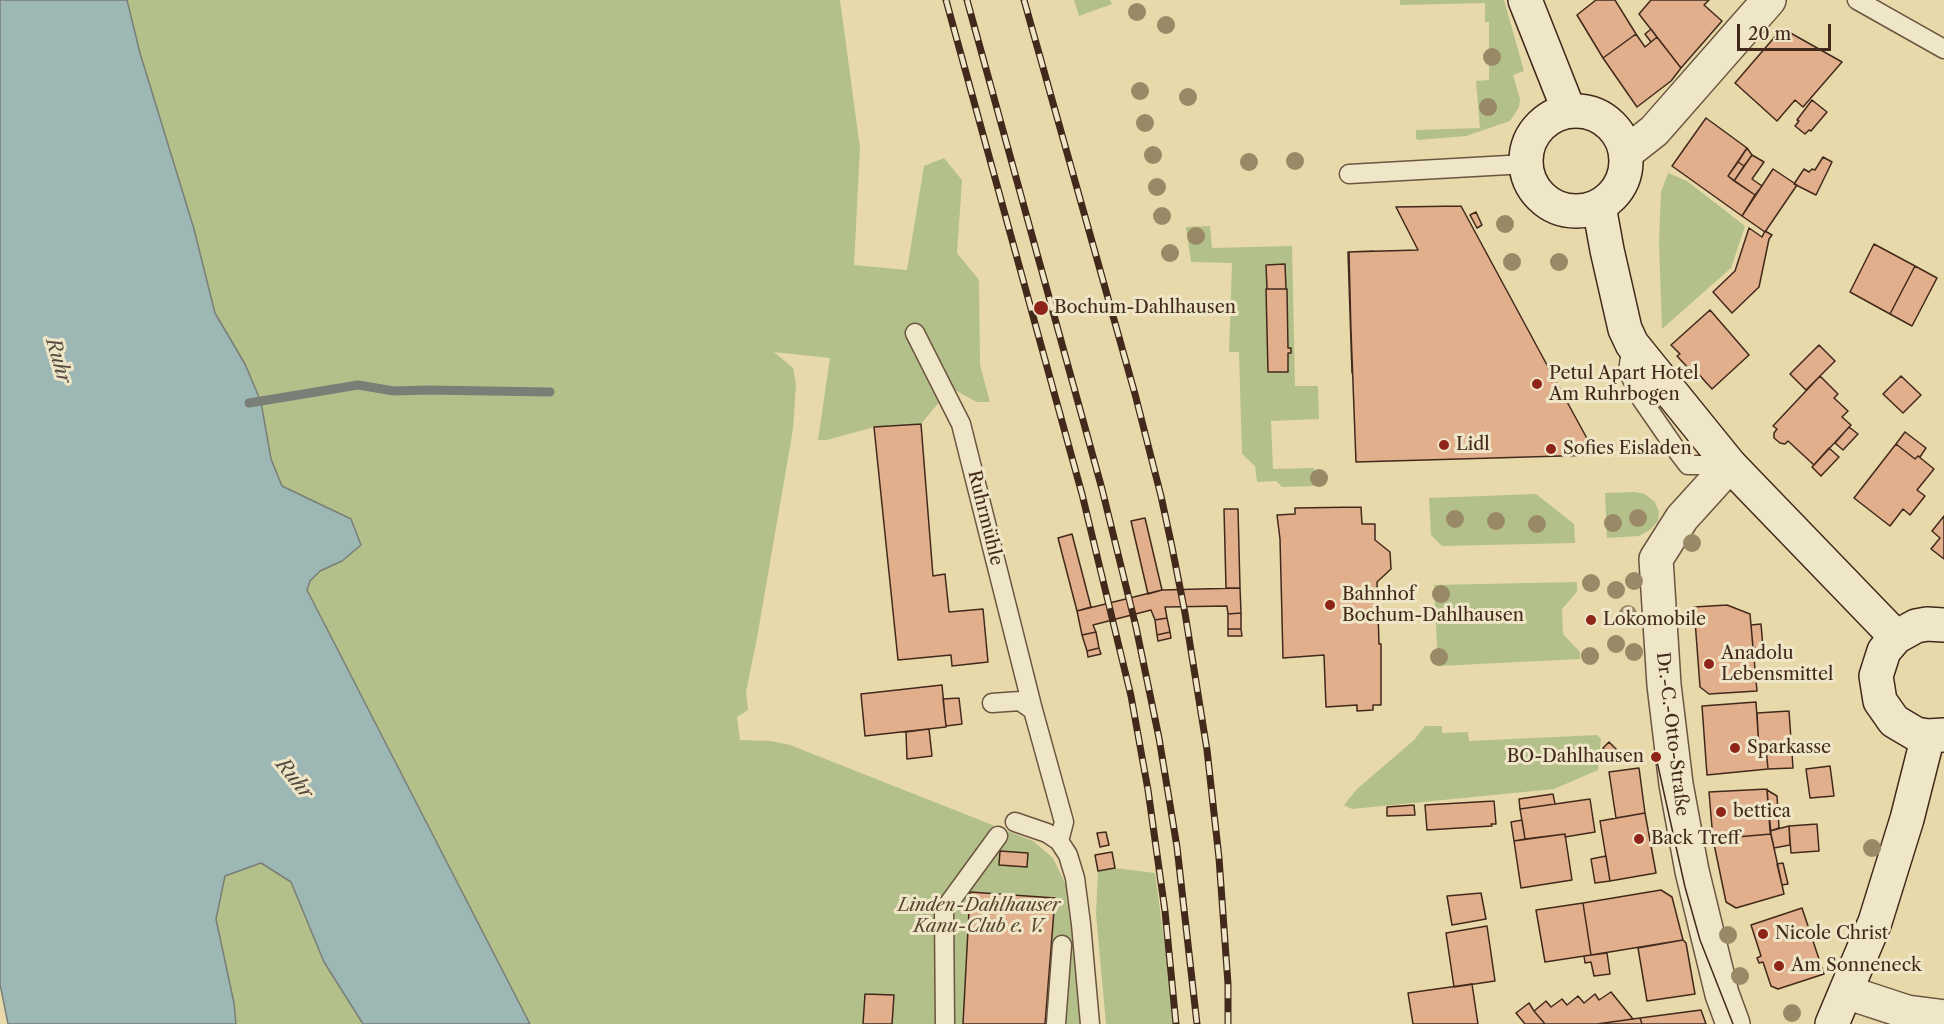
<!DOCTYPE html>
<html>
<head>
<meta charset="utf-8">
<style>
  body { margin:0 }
  #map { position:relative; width:1944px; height:1024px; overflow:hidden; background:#e7d9aa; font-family:"Libre Caslon Text",serif }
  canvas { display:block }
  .scale { position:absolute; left:1737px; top:24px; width:94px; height:27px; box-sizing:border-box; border:3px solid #42291b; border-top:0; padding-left:8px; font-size:18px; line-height:21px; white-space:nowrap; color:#42291b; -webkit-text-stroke:4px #efe6c8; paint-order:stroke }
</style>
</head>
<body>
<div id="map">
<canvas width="1944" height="1024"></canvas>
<div class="scale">20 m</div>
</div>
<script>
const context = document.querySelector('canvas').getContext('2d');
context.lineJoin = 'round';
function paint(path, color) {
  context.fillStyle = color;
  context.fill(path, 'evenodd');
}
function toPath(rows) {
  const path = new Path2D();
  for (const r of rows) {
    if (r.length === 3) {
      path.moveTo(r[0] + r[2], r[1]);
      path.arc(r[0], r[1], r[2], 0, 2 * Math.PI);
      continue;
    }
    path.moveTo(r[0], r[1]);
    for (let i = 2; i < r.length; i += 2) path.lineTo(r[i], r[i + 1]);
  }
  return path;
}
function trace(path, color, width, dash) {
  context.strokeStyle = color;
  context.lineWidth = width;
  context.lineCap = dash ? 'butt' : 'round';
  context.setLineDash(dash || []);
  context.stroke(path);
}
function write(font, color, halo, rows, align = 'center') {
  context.font = font + ' "Libre Caslon Text",serif';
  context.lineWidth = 6;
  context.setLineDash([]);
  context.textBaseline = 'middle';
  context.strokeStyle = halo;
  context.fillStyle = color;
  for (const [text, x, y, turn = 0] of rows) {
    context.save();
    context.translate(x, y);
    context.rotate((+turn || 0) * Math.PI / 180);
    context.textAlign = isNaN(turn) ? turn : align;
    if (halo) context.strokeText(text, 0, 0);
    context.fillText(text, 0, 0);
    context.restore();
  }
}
paint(toPath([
  [127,0,840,0,860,148,854,265,907,270,924,166,944,158,962,180,957,253,979,280,980,365,990,402,977,402,951,388,921,424,874,427,827,440,818,440,830,358,774,352,793,368,796,384,793,429,757,638,746,692,748,710,737,717,740,740,771,741,790,745,1033,841,1053,858,1067,887,1081,1024,530,1024,307,590,310,581,320,571,342,561,351,519,282,486,271,459,261,402,245,364,215,313,194,229,140,53],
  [1074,0,1110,0,1112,4,1079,16],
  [1400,0,1504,0,1524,71,1513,75,1520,99,1519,107,1510,121,1466,136,1418,140,1416,138,1416,130,1480,128,1476,81,1489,80,1489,22,1485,22,1485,3,1400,5],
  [1668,173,1687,181,1745,226,1731,268,1662,329,1659,242,1661,192],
  [1210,226,1212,248,1292,246,1295,386,1318,386,1319,419,1271,421,1273,469,1314,468,1315,486,1282,487,1276,481,1257,482,1255,466,1242,454,1239,352,1229,352,1232,263,1191,262,1186,227],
  [1634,492,1645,494,1655,502,1659,512,1658,521,1650,530,1639,536,1607,538,1605,493],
  [1536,494,1574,524,1575,543,1442,546,1431,535,1429,498],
  [1577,582,1577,592,1562,609,1563,634,1580,652,1580,659,1438,666,1434,585],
  [1425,726,1442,726,1442,733,1468,732,1469,741,1597,735,1601,739,1598,770,1554,789,1352,809,1344,805,1357,789,1414,740],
  [261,863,291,881,324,962,363,1024,236,1024,234,1003,216,919,225,876],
  [1115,868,1155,873,1172,999,1172,1024,1106,1024,1096,914,1098,871]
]), '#b3c08a');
const water = toPath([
  [0,0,127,0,140,53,194,229,215,313,245,364,261,402,271,459,282,486,351,519,361,545,342,561,320,571,310,581,307,590,530,1024,363,1024,324,962,291,882,261,863,225,876,216,919,234,1003,236,1024,8,1024,0,984,0,0]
]);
paint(water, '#9db7b5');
trace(water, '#797e77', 1.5);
trace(toPath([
  [249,403,358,385,394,391,427,390,550,392]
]), '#797e77', 9);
const building = toPath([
  [1596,0,1615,0,1636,34,1603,58,1577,15,1596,0],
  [1651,0,1709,0,1704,5,1722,21,1681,68,1639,14,1651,0],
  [1651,29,1657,37,1651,42,1645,34,1651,29],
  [1787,31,1842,62,1803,107,1795,100,1777,121,1735,83,1779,32,1787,31],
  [1636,34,1645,47,1657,37,1681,68,1671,81,1637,107,1603,58,1636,34],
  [1812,100,1827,112,1811,131,1809,130,1805,134,1795,126,1799,121,1797,120,1812,100],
  [1706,118,1747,148,1728,176,1755,195,1742,216,1672,166,1706,118],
  [1747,148,1752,155,1744,166,1738,162,1747,148],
  [1752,155,1764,162,1752,179,1762,186,1755,195,1734,181,1752,155],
  [1823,157,1832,162,1816,195,1794,184,1804,169,1809,172,1812,169,1815,170,1823,157],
  [1738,162,1744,166,1734,181,1728,176,1738,162],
  [1773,169,1797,185,1765,232,1742,216,1773,169],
  [1461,206,1547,365,1596,455,1356,462,1348,252,1418,250,1396,207,1461,206],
  [1476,212,1482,225,1477,228,1470,215,1476,212],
  [1749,228,1762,237,1765,231,1772,235,1769,239,1759,287,1732,313,1713,292,1735,271,1749,228],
  [1874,244,1915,266,1890,314,1850,292,1874,244],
  [1374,251,1349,252,1352,373,1348,252,1374,251],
  [1285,264,1286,289,1267,289,1266,265,1285,264],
  [1915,266,1937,278,1912,326,1890,314,1915,266],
  [1266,289,1287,289,1288,348,1291,348,1291,353,1288,353,1288,372,1268,372,1266,289],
  [1710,310,1749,355,1712,389,1694,369,1691,371,1677,356,1680,354,1671,345,1710,310],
  [1819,345,1835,361,1806,390,1790,374,1819,345],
  [1820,376,1838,394,1834,398,1848,411,1842,417,1851,425,1814,465,1788,441,1785,444,1780,443,1774,438,1774,433,1777,429,1773,426,1820,376],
  [1901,376,1921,395,1903,413,1883,394,1901,376],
  [921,424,933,576,945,574,949,612,983,609,988,662,952,666,951,655,898,660,874,427,921,424],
  [1849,427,1858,434,1843,450,1835,443,1849,427],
  [1905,432,1926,448,1920,457,1918,456,1915,459,1896,444,1905,432],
  [1896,444,1915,459,1918,456,1934,469,1917,490,1925,496,1910,515,1903,509,1890,526,1854,498,1896,444],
  [1829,448,1839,457,1821,476,1812,467,1829,448],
  [1361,507,1362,524,1375,524,1375,540,1390,552,1391,569,1377,582,1379,644,1381,644,1381,705,1373,705,1373,710,1357,711,1357,705,1326,707,1324,655,1283,658,1280,539,1277,515,1295,514,1295,508,1361,507],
  [1224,509,1238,509,1240,588,1226,588,1224,509],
  [1944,516,1944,559,1931,549,1940,538,1932,531,1944,516],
  [1145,518,1162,590,1148,594,1131,521,1145,518],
  [1072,534,1091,607,1077,611,1058,538,1072,534],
  [1240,588,1241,613,1228,614,1227,606,1165,607,1167,618,1155,620,1151,610,1093,625,1096,632,1082,635,1077,611,1162,590,1240,588],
  [1727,605,1750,614,1757,691,1709,694,1700,687,1694,607,1727,605],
  [1241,613,1241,629,1228,629,1228,614,1241,613],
  [1167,618,1170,632,1157,635,1155,620,1167,618],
  [1761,624,1763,648,1753,648,1751,625,1761,624],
  [1228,629,1241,629,1242,636,1228,636,1228,629],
  [1096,632,1099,648,1087,651,1082,635,1096,632],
  [1170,632,1171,638,1158,641,1157,635,1170,632],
  [1099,648,1101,654,1088,657,1087,651,1099,648],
  [942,685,946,727,865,736,861,694,942,685],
  [959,698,962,724,946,726,943,699,959,698],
  [1756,702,1759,749,1766,748,1768,769,1707,775,1702,706,1756,702],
  [1789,711,1793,768,1768,769,1766,748,1759,749,1757,713,1789,711],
  [929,729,932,756,907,759,906,732,929,729],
  [1609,742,1618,751,1612,757,1603,748,1609,742],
  [1830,766,1834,796,1810,798,1806,769,1830,766],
  [1639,768,1645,813,1616,818,1609,772,1639,768],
  [1767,789,1771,834,1713,839,1709,792,1767,789],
  [1767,790,1777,796,1779,828,1770,831,1767,790],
  [1553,794,1555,804,1520,809,1519,799,1553,794],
  [1590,799,1595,832,1565,837,1565,834,1525,839,1520,809,1590,799],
  [1494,801,1496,824,1491,824,1492,826,1427,830,1425,805,1494,801],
  [1414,805,1415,815,1387,816,1387,807,1414,805],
  [1645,813,1656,873,1610,881,1600,821,1645,813],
  [1522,820,1525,839,1514,841,1511,822,1522,820],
  [1817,824,1819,851,1791,853,1789,826,1817,824],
  [1789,826,1790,845,1774,848,1770,831,1789,826],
  [1106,832,1109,845,1100,847,1097,833,1106,832],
  [1565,834,1572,880,1521,888,1514,841,1565,834],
  [1771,834,1784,894,1736,908,1726,902,1713,839,1771,834],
  [1000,851,1028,853,1027,867,999,865,1000,851],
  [1112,852,1115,868,1098,871,1095,855,1112,852],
  [1606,856,1610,881,1595,883,1591,859,1606,856],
  [1783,863,1788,884,1782,885,1777,864,1783,863],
  [1661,890,1672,897,1683,940,1591,955,1583,903,1661,890],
  [970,892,1055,898,1045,1024,963,1024,970,892],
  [1481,893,1486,919,1452,925,1447,896,1481,893],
  [1583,903,1591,955,1545,962,1536,910,1583,903],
  [1802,908,1824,974,1778,989,1771,986,1763,962,1759,963,1757,958,1761,956,1751,925,1802,908],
  [1487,926,1495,981,1454,987,1446,933,1487,926],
  [1683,940,1686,943,1695,994,1647,1001,1638,948,1683,940],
  [1607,953,1610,974,1594,976,1591,962,1585,963,1584,956,1607,953],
  [1472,984,1478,1024,1413,1024,1408,993,1472,984],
  [1611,992,1633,1019,1597,1024,1545,1024,1534,1011,1546,1001,1551,1007,1562,999,1567,1005,1578,996,1584,1003,1595,994,1599,1000,1611,992],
  [865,994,894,995,892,1024,863,1024,865,994],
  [1529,1003,1534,1011,1545,1024,1525,1024,1516,1013,1529,1003],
  [1701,1010,1706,1024,1642,1024,1640,1018,1701,1010],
  [1640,1018,1642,1024,1597,1024,1640,1018]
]);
paint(building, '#e2af8c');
trace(building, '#42291b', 1.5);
const lane = toPath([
  [1857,0,1944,49],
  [1349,174,1526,164],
  [915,333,961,424,1033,710],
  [1632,344,1628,371,1642,400,1678,452,1688,465,1730,465],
  [992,703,1020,701,1033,710,1064,822,1059,841],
  [1015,822,1047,833,1059,841,1068,855,1075,878,1081,924,1090,1024],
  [945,1024,944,910,998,836],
  [1056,1024,1062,945]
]);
const street = toPath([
  [1626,153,1654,131,1769,0],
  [1730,465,1682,518,1656,559,1664,685,1676,784,1692,871,1722,994,1733,1024],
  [1846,992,1907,1012,1944,1017]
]);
const secondary = toPath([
  [1525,0,1569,111],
  [1576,161,50],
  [1599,206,1607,250,1625,329,1632,344,1730,465,1896,637],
  [1944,625,1927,624,1916,626,1896,637,1884,651,1876,676,1880,701,1894,721,1916,734,1928,736,1944,735],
  [1832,1024,1875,922,1907,819,1928,736]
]);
trace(lane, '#6b553f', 21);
trace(street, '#6b553f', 36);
trace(secondary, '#42291b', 36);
trace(lane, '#efe6c8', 18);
trace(street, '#efe6c8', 33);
trace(secondary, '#efe6c8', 33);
trace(toPath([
  [1656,757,1685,887,1700,940,1733,1024]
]), '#42291b', 1.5);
const rail = toPath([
  [946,0,1082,494,1131,696,1148,790,1165,911,1176,1024],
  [967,0,1102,489,1136,627,1159,738,1177,847,1197,1024],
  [1024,0,1135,394,1161,496,1172,547,1185,613,1207,750,1219,858,1228,984,1228,1024]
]);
trace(rail, '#42291b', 7);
trace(rail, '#efe6c8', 4.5, [14]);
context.fillStyle = '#998967';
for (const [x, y] of [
  [1137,12],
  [1166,25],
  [1492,57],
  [1140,91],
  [1188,97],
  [1488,107],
  [1145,123],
  [1153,155],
  [1295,161],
  [1249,162],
  [1157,187],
  [1162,216],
  [1505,224],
  [1196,236],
  [1170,253],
  [1512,262],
  [1559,262],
  [1319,478],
  [1638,518],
  [1455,519],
  [1496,521],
  [1613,523],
  [1537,524],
  [1692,543],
  [1634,581],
  [1591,583],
  [1616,590],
  [1441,594],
  [1628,614],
  [1616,644],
  [1634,652],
  [1590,656],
  [1439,657],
  [1872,848],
  [1728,935],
  [1740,976],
  [1792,1013]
]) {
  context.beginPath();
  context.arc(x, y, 9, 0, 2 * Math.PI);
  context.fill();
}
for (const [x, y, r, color] of [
  [1041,308,8,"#8f2418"],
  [1537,384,6,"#8f2418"],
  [1444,445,6,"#8f2418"],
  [1551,449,6,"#8f2418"],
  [1330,605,6,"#8f2418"],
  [1591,620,6,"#8f2418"],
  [1709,664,6,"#8f2418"],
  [1735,748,6,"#8f2418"],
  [1656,757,6,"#8f2418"],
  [1721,812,6,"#8f2418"],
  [1639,839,6,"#8f2418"],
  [1763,934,6,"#8f2418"],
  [1779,966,6,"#8f2418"]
]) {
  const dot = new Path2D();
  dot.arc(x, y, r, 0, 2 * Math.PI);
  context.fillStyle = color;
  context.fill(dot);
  trace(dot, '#efe6c8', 2);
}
write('18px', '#42291b', '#efe6c8', [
  ["Bochum-Dahlhausen",1054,308],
  ["Petul Apart Hotel",1549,374],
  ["Am Ruhrbogen",1549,395],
  ["Lidl",1456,445],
  ["Sofies Eisladen",1563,449],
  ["Bahnhof",1342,595],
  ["Bochum-Dahlhausen",1342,616],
  ["Lokomobile",1603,620],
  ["Anadolu",1721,654],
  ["Lebensmittel",1721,675],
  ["Sparkasse",1747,748],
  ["BO-Dahlhausen",1644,757,"right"],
  ["bettica",1733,812],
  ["Back Treff",1651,839],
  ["Nicole Christ",1775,934],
  ["Am Sonneneck",1791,966]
], 'left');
write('18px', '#42291b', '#efe6c8', [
  ["Ruhrmühle",985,518,76],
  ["Dr.-C.-Otto-Straße",1672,734,83]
]);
write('italic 18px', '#594731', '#efe6c8', [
  ["Linden-Dahlhauser",979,906],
  ["Kanu-Club e. V.",979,927]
]);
write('italic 20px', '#594c42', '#efe6c8', [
  ["Ruhr",58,361,74],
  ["Ruhr",294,779,51]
]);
</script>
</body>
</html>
